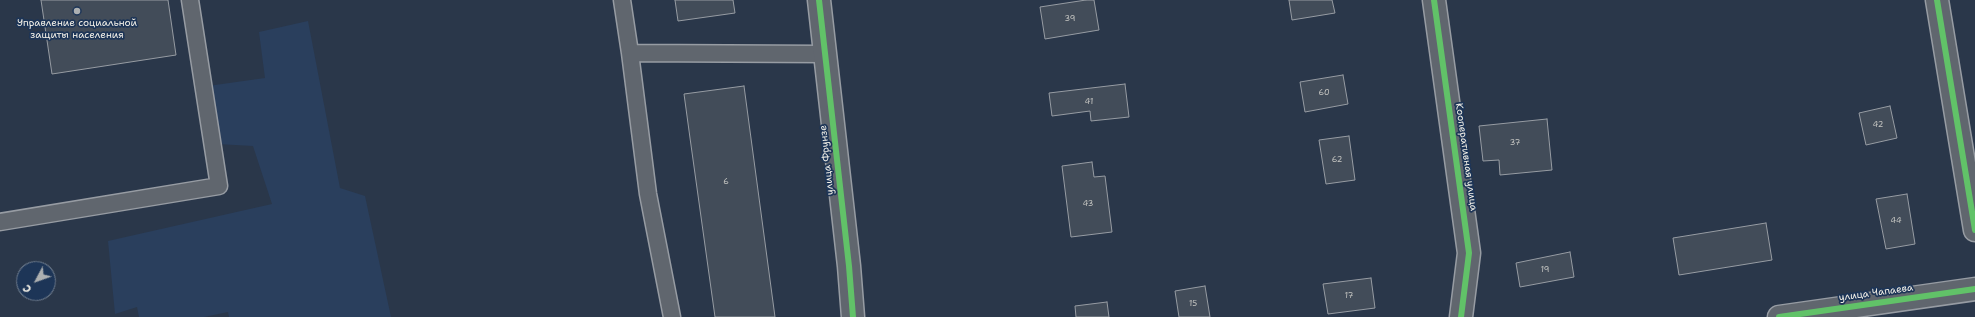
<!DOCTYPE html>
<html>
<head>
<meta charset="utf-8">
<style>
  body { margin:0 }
  #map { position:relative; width:1975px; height:317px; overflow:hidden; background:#2a374a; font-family:"Shantell Sans",sans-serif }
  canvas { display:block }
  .north { position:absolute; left:16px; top:261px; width:40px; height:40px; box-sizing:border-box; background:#1d3557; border:1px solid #738091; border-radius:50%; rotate:229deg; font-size:11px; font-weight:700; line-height:16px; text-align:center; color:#f4f1e8 }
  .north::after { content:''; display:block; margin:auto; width:14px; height:18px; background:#adb0b1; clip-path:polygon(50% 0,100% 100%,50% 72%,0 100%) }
</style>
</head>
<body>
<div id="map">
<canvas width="1975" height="317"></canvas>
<div class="north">С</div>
</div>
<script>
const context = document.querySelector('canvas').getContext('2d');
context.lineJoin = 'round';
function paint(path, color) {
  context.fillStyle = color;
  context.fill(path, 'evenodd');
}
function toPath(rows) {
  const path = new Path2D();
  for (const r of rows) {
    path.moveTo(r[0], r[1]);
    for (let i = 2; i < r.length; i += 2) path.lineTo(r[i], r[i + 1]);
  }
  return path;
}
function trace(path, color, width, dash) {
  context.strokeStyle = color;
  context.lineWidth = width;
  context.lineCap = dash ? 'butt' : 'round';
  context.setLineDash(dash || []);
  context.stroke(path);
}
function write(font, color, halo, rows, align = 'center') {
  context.font = font + ' "Shantell Sans",sans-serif';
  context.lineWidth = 3.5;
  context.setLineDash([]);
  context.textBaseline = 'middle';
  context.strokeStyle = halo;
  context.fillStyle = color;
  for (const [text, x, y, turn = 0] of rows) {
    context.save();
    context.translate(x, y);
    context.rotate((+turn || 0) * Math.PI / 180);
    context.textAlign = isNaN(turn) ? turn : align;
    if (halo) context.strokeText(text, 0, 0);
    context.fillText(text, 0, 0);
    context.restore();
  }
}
paint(toPath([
  [308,21,340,188,365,196,391,317,229,317,228,312,204,317,139,317,137,307,115,314,108,241,272,204,253,146,217,144,208,86,265,78,259,32]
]), '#2a3f5d');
const building = toPath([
  [41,0,168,0,176,55,52,74,41,0],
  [675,0,733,0,735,13,678,21,675,0],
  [1086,0,1094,0,1099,30,1045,39,1040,7,1086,0],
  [1289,0,1332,0,1335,13,1292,20,1289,0],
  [1343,75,1348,104,1305,112,1300,82,1343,75],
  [1125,84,1129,117,1091,121,1090,111,1052,116,1049,93,1125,84],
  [744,86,775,317,715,317,690,138,684,94,744,86],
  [1890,106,1897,138,1866,145,1859,113,1890,106],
  [1547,119,1552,170,1500,175,1499,160,1483,161,1479,126,1547,119],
  [1349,136,1355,180,1326,184,1319,140,1349,136],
  [1092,162,1094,177,1105,176,1112,232,1071,237,1062,166,1092,162],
  [1907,194,1915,244,1886,249,1876,199,1907,194],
  [1766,223,1772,260,1679,275,1673,238,1766,223],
  [1570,252,1574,277,1520,287,1516,263,1570,252],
  [1371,278,1375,308,1328,314,1323,284,1371,278],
  [1205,286,1210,317,1179,317,1175,291,1205,286],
  [1107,302,1109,317,1076,317,1075,306,1107,302]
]);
paint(building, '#424c59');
trace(building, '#979ca3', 1);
const service = toPath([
  [622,0,630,53],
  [0,222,219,186,190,0],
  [672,317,648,194,630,53,825,54]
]);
const minor = toPath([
  [819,0,849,266,853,317],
  [1434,0,1469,253,1461,317],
  [1937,0,1975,230]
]);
const tertiary = toPath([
  [1779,317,1975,289]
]);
trace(service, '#979ca3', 19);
trace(minor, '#979ca3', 25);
trace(tertiary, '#979ca3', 25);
trace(service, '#60666e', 16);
trace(minor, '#60666e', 22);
trace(tertiary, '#60666e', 22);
trace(toPath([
  [819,0,849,266,853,317],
  [1434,0,1469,253,1461,317],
  [1937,0,1975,230],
  [1779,317,1975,289]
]), '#61c268', 6);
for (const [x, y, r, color] of [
  [77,11,4,"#adb0b1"]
]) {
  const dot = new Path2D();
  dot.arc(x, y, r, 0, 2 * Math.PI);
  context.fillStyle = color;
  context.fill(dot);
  trace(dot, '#1d3557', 1.5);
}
write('8px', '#c8c8c4', null, [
  ["39",1070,19],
  ["60",1324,93],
  ["41",1089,102],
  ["42",1878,125],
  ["37",1515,143],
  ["62",1337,160],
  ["6",726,182],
  ["43",1088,204],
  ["44",1896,221],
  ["19",1545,270],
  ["17",1349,296],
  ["15",1193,304]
]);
write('10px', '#f4f1e8', '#1d3557', [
  ["Управление социальной",77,23],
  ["защиты населения",77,35]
]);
write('10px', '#f4f1e8', '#1d3557', [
  ["Кооперативная улица",1466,157,82],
  ["улица Фрунзе",827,160,-96],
  ["улица Чапаева",1876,293,-8]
]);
</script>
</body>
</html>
